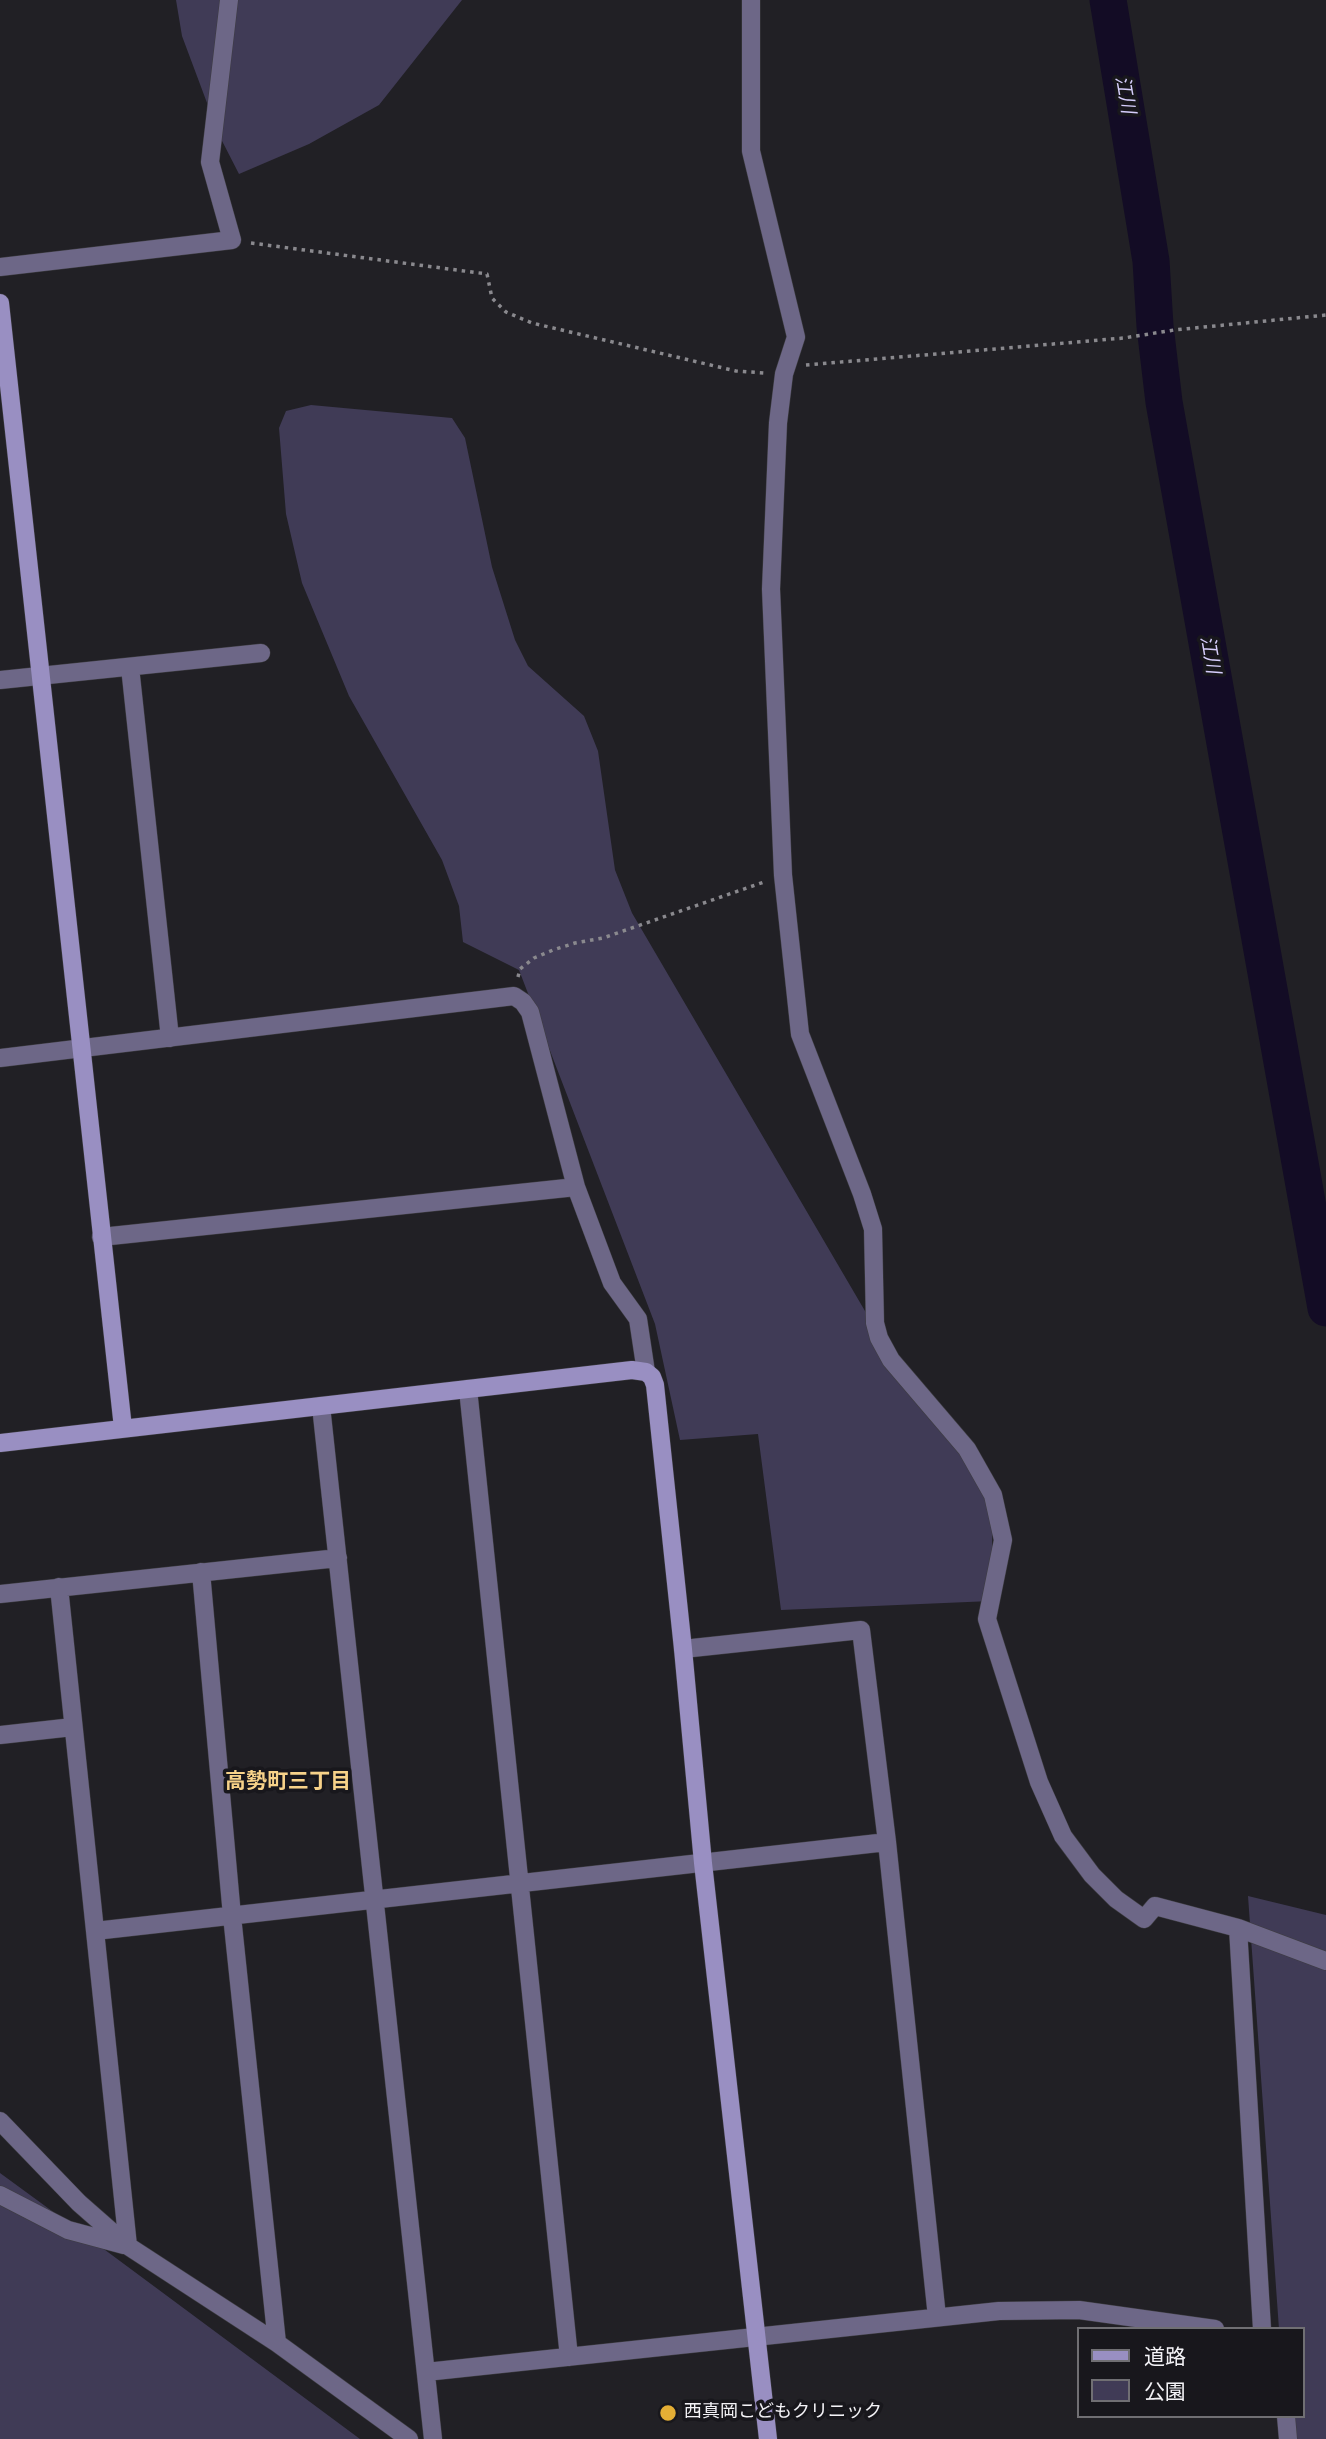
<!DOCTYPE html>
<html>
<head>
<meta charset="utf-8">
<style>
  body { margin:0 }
  #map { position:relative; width:1326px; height:2439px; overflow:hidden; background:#212025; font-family:"Titillium Web","Noto Sans JP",sans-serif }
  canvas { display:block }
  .legend { position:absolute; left:1077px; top:2327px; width:228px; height:91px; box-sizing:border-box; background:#18171c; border:2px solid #706f73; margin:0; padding:9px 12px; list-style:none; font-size:21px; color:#f3f2f6 }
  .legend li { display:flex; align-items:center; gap:14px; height:35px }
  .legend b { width:35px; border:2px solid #706f73 }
</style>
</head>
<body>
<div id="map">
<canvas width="1326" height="2439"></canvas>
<ul class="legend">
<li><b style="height:9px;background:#998fc2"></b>道路</li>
<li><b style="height:19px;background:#403b56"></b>公園</li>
</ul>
</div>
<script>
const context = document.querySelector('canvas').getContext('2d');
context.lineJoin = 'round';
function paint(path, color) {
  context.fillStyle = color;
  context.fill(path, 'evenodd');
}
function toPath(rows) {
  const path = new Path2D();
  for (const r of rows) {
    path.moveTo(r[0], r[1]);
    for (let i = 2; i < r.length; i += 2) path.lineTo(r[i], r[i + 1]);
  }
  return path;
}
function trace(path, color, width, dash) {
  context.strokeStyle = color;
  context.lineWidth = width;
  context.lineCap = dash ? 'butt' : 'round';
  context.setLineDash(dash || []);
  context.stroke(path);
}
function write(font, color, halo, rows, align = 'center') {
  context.font = font + ' "Titillium Web","Noto Sans JP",sans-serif';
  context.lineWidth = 7;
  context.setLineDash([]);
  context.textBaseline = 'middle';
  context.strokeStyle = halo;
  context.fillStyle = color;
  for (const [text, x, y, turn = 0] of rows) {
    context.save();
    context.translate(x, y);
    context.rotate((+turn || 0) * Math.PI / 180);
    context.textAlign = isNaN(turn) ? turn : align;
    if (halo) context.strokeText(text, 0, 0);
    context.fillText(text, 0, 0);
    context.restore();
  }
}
paint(toPath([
  [176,0,462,0,379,105,309,144,239,174,219,135,182,36],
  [311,405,452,418,465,438,492,567,515,640,528,666,584,716,598,751,615,870,632,913,865,1311,993,1495,991,1601,781,1610,758,1434,680,1440,655,1324,519,970,463,942,459,906,442,860,349,696,302,583,286,514,279,428,286,411],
  [1248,1896,1326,1915,1326,2439,1287,2439,1286,2416,1303,2416,1303,2329,1279,2329],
  [0,2173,93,2241,360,2439,0,2439]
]), '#403b56');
trace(toPath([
  [1108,0,1151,261,1155,326,1164,402,1326,1308]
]), '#130c25', 37);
const street = toPath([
  [751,0,751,151,796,337,784,374,778,423,771,589,783,875,800,1034,862,1194,873,1229,875,1323,879,1338,891,1360,967,1449,993,1495,1003,1540,987,1619,1039,1782,1063,1836,1092,1875,1116,1899,1144,1919,1155,1906,1238,1928,1326,1961],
  [0,267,232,240,210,162,229,0],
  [130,667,170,1038],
  [0,680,261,653],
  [0,1058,514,996,523,1002,530,1012,576,1187,612,1283,638,1319,646,1372],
  [101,1237,576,1187],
  [468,1389,569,2357],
  [321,1406,433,2439],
  [201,1572,232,1916,277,2343],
  [59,1587,128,2246],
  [0,1594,338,1558],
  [683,1649,861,1630,887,1842,937,2317],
  [0,1735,73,1727],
  [1238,1928,1262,2329],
  [95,1931,887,1842],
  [0,2121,79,2203,128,2246,277,2343,409,2439],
  [0,2195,68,2230,124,2245],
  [426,2372,999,2311,1079,2310,1215,2329],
  [1286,2416,1288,2439]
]);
const secondary = toPath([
  [0,303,123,1428],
  [0,1443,632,1370,646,1372,652,1377,655,1385,683,1649,703,1863,768,2439]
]);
trace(street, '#3e3d42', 19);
trace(secondary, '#3e3d42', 19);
trace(toPath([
  [251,243,487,274,492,298,506,312,532,323,736,371,765,373],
  [806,365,1124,338,1174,330,1326,315],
  [518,977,520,969,534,958,553,950,575,943,603,938,764,882]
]), '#8a898e', 3.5, [3.5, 5]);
trace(street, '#6d6787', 18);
trace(secondary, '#998fc2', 18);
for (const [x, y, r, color] of [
  [668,2413,9,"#e4ae35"]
]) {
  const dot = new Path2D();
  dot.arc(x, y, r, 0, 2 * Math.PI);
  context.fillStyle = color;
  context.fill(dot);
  trace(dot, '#18171c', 2.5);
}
write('18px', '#f3f2f6', '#18171c', [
  ["西真岡こどもクリニック",684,2413]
], 'left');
write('italic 19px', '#d6cefc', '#18171c', [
  ["江川",1124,95,80],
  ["江川",1209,655,80]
]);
write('bold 21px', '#f7d289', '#18171c', [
  ["高勢町三丁目",288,1783]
]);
</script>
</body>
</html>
